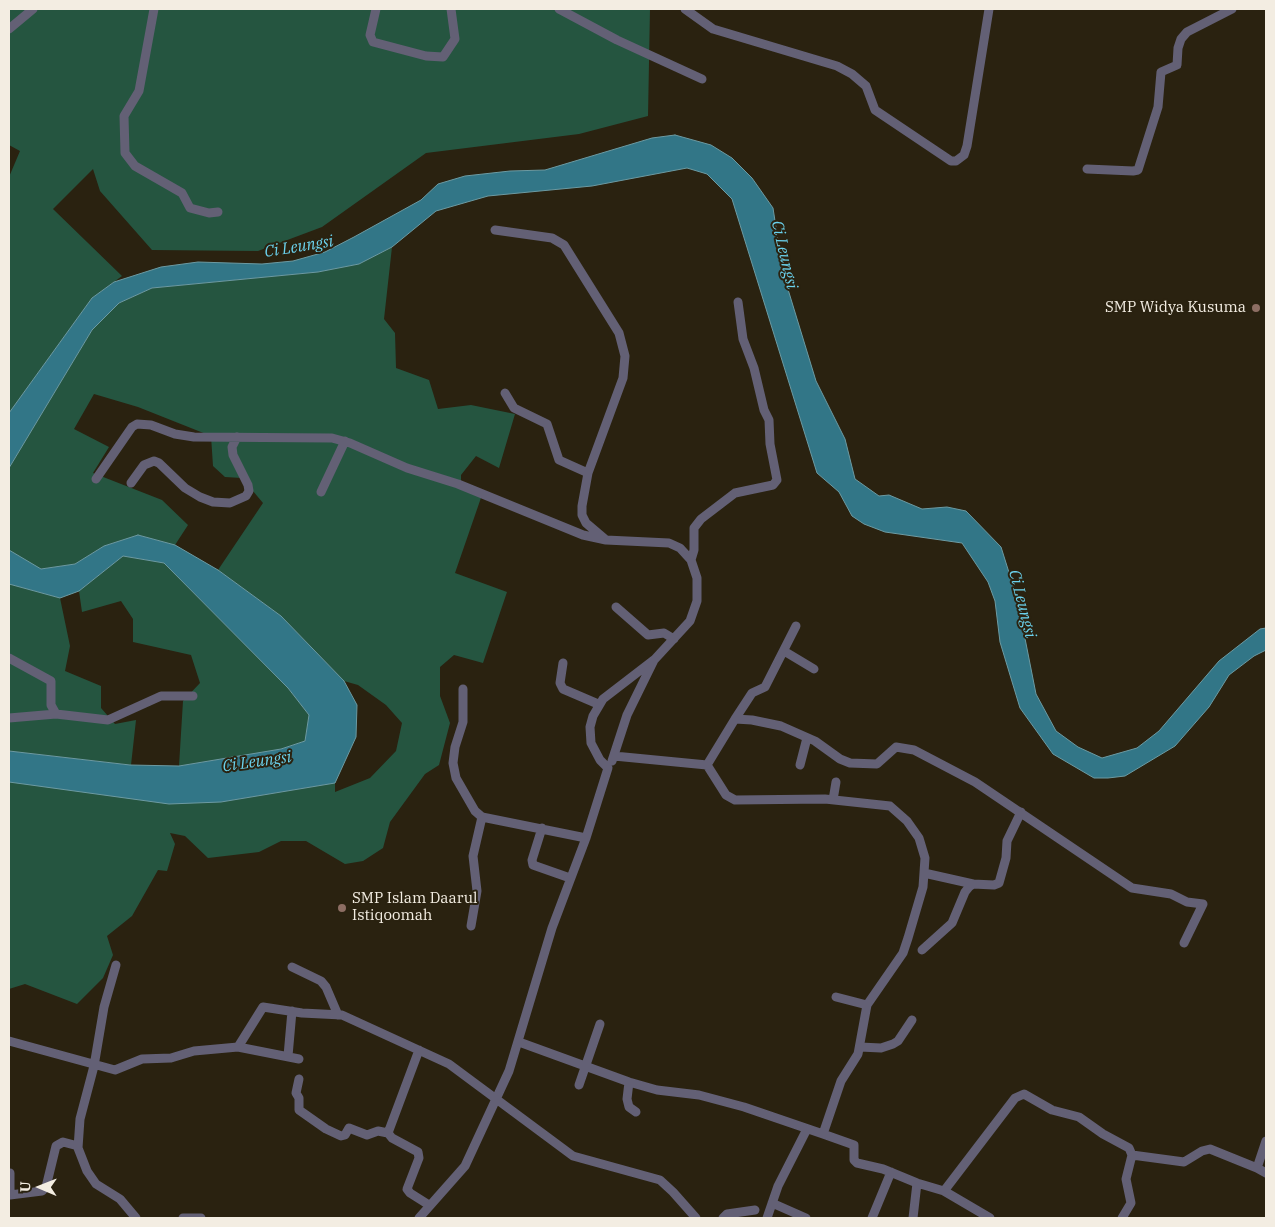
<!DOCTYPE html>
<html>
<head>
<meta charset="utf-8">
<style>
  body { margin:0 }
  #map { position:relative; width:1275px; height:1227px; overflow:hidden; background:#2a2210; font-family:"IBM Plex Serif",serif }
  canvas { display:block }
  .frame { position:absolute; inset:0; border:10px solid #f3ede2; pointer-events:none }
  .north { position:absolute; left:15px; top:1162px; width:50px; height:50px; -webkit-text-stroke:4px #2a2210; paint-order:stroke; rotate:271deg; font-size:14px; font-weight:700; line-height:20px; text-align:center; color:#f3ede2 }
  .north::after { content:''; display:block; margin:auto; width:18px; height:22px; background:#f3ede2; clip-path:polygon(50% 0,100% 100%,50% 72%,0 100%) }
</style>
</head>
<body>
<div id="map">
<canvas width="1275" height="1227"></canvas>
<div class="frame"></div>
<div class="north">U</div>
</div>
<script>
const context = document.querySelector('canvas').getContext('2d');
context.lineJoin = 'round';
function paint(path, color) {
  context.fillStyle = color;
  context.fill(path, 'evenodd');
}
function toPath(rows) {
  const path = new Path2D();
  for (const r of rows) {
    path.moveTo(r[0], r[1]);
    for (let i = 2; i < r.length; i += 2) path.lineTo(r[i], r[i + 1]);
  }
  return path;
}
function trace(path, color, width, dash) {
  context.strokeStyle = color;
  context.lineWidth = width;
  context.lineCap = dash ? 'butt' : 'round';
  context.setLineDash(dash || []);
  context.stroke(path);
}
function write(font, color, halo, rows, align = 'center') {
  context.font = font + ' "IBM Plex Serif",serif';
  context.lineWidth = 4;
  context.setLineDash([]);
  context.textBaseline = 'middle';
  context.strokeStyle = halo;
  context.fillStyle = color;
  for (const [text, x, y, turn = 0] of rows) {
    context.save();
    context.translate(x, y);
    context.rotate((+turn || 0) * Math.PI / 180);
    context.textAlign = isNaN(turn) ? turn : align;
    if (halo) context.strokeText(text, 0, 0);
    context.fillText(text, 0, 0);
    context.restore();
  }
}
paint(toPath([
  [9,9,650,9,648,116,579,134,426,153,322,227,258,251,152,250,100,191,93,169,53,209,122,276,92,298,9,413,9,177,20,151,9,145],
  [392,247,384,319,395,333,396,368,429,380,438,409,471,405,515,414,499,468,476,456,461,475,461,481,483,492,455,573,507,592,483,663,454,655,440,667,440,696,450,723,439,765,425,774,390,822,383,848,363,861,345,864,306,841,281,841,259,852,208,858,185,836,170,833,175,844,167,871,158,870,132,916,107,936,113,955,103,978,77,1004,25,984,9,989,9,782,221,802,335,783,335,792,370,778,396,751,402,723,386,705,358,685,344,681,281,616,218,570,263,503,242,478,225,477,213,466,211,436,138,407,94,394,74,429,109,447,93,473,162,500,188,525,175,545,138,535,104,546,75,564,40,569,9,550,9,468,92,330,119,303,152,288,318,272,359,264],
  [123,556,164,563,288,688,309,715,305,741,281,749,179,766,183,701,200,683,191,655,133,642,133,619,121,601,82,612,79,591],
  [9,584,60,598,70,646,65,671,101,686,101,708,115,724,136,720,131,765,9,751]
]), '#255540');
const water = toPath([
  [675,135,711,145,732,158,752,178,773,208,783,273,816,381,845,439,855,479,879,496,889,495,922,509,947,507,966,511,1001,547,1017,598,1036,694,1056,731,1078,747,1102,758,1137,748,1159,731,1219,661,1260,629,1266,628,1266,650,1254,656,1229,675,1209,707,1175,746,1125,776,1108,778,1094,778,1053,754,1020,708,1000,642,995,601,988,582,962,543,885,532,864,524,852,516,839,492,817,473,732,199,707,174,687,168,592,186,488,196,436,211,392,247,359,264,318,272,152,288,119,303,92,330,9,468,9,413,92,298,114,282,161,267,198,262,262,264,293,261,325,252,354,237,421,200,438,184,465,176,510,171,545,170,652,138,675,135],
  [138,535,175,545,218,570,281,616,344,681,357,705,356,737,335,783,221,802,169,804,9,782,9,751,130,765,179,766,281,749,305,741,309,715,288,688,164,563,123,556,79,591,60,598,9,584,9,550,41,569,75,564,104,546,138,535]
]);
paint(water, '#327687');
trace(water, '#6c9aa2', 1);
trace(toPath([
  [154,9,139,91,124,116,125,153,135,166,182,193,190,208,209,213,218,212],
  [376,9,370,35,373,42,426,56,443,57,455,39,451,9],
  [559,9,617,40,702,79],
  [685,9,713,29,837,66,852,74,866,86,875,110,951,161,956,161,964,155,967,146,989,9],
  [9,29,33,9],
  [1087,169,1133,171,1138,170,1158,107,1161,72,1177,65,1178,48,1181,39,1187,32,1232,9],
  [495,230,552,238,564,245,619,333,625,356,623,378,588,473],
  [505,393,514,408,547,424,559,460,588,473,582,506,582,515,586,523,606,540],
  [96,479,132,427,137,424,151,425,175,434,194,437,332,438,350,443,407,468,458,484,583,535,606,540,669,543,680,548,691,560,697,578,697,601,690,621,655,659,603,699,593,716,590,727,591,743,600,760,608,768,586,838,552,928,509,1071,465,1166,419,1218],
  [131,483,144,465,154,461,159,463,185,488,200,497,213,502,230,503,246,496,249,491,248,485,233,455,232,447,237,437],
  [321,492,345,441],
  [691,560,694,550,694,528,701,519,735,493,773,485,777,480,770,444,769,420,764,410,754,368,743,339,738,302],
  [616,607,648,635,664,633,674,639],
  [784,651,814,669],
  [9,658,51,681,51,705,56,714],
  [563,663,560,683,563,689,598,704],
  [463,689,463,722,455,747,453,763,456,778,475,811,482,817,586,838],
  [9,718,56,714,108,720,161,696,193,696],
  [735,719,752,693,765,687,796,626],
  [614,756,707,765,726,795,735,800,825,799,890,806,907,821,919,838,925,858,923,887,908,938,903,953,867,1005,858,1054,841,1081,823,1134],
  [612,761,627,715,654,660],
  [707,765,735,719,752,720,781,726,815,741,840,759,850,763,877,764,896,747,914,750,975,782,1132,888,1171,894,1187,902,1203,904,1184,943],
  [800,765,807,738],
  [833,800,836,782],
  [542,828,532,860,533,865,570,878],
  [924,873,973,884],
  [471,926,477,891,473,856,482,817],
  [922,950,952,923,965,892,969,887,973,884,994,885,999,883,1006,858,1007,841,1021,812],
  [116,965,104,1007,94,1066,80,1119,78,1148,87,1171,96,1184,120,1199,136,1218],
  [292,967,321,981,326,987,338,1015],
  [836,997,867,1005],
  [9,1041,115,1070,142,1059,171,1058,194,1051,238,1047,263,1007,302,1013,342,1015,449,1064,573,1156,660,1180,673,1192,696,1218],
  [519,1042,629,1082,657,1090,699,1095,744,1107,823,1134,854,1145,854,1160,857,1163,883,1169,917,1183,944,1191,1015,1098,1024,1094,1052,1110,1079,1117,1103,1134,1129,1148,1132,1155,1126,1179,1131,1203,1122,1218],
  [238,1047,299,1059],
  [860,1047,881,1048,893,1044,898,1041,912,1020],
  [419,1050,388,1133,392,1138,418,1152,419,1158,407,1189,410,1193,429,1205],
  [288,1056,292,1011],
  [299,1079,296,1093,299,1098,299,1110,326,1129,341,1136,345,1135,349,1128,367,1135,378,1131,388,1133],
  [629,1082,627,1099,629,1107,636,1112],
  [579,1085,600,1024],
  [1266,1141,1257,1168,1266,1173],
  [1132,1155,1184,1162,1202,1151,1210,1149,1257,1168],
  [10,1173,10,1195,42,1191,46,1187,56,1146,63,1142,78,1146],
  [944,1191,990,1218],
  [772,1203,806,1218],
  [183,1218,201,1218],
  [723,1218,727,1214,755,1210],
  [767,1218,778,1186,807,1129],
  [872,1218,891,1172],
  [913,1218,917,1183]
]), '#636075', 9);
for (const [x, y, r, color] of [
  [1256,308,5,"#8d6e63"],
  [342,908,5,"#8d6e63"]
]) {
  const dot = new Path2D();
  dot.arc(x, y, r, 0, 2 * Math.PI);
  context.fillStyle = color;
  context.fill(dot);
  trace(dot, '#2a2210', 2);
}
write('15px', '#f3ede2', '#2a2210', [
  ["SMP Widya Kusuma",1246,308],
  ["SMP Islam Daarul",352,899,"left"],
  ["Istiqoomah",352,916,"left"]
], 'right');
write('italic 16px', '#6bd2ed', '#2a2210', [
  ["Ci Leungsi",299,247,-9],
  ["Ci Leungsi",784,255,77],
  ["Ci Leungsi",1022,604,76],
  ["Ci Leungsi",257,762,-8]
]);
</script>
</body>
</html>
